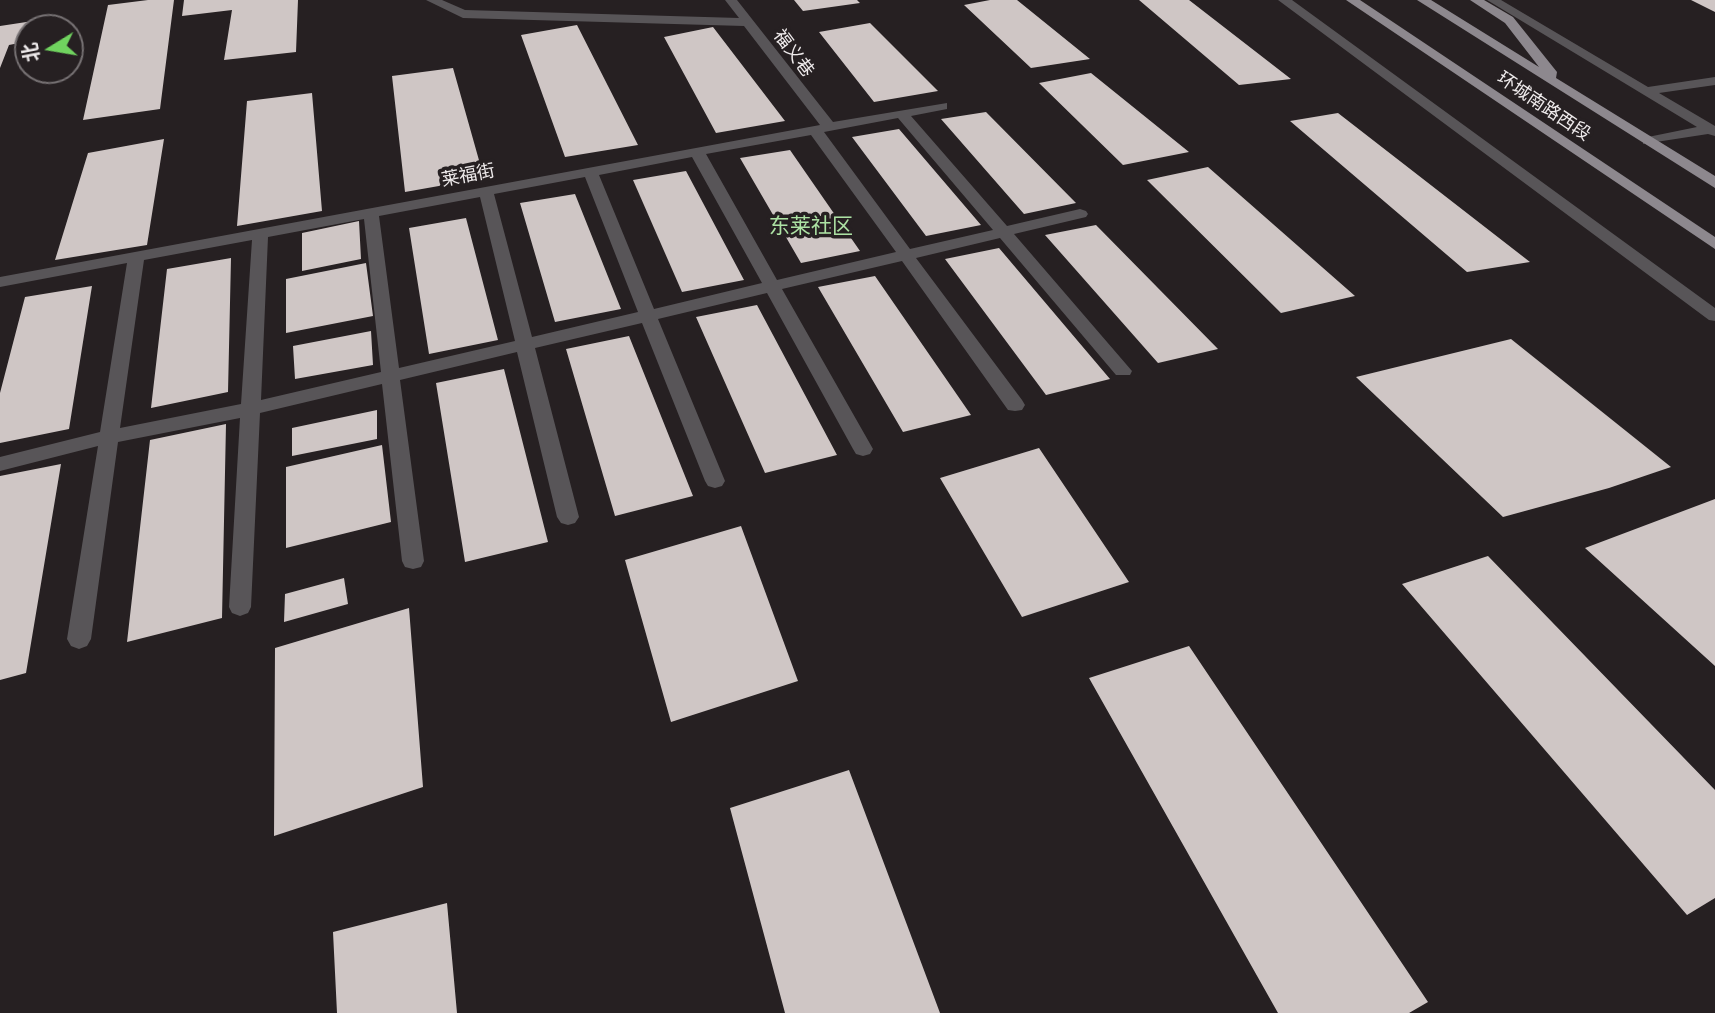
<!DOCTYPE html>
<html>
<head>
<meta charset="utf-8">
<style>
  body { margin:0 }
  #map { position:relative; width:1715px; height:1013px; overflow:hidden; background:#262022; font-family:Barlow,"Noto Sans SC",sans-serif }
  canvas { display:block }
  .north { position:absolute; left:14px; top:14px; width:70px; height:70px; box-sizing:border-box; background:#262022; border:2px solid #767173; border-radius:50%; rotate:259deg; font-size:19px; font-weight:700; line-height:28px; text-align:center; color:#efebec }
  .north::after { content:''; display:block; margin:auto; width:24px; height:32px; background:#70d35f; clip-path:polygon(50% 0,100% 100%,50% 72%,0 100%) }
</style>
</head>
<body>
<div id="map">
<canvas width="1715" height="1013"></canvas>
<div class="north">北</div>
</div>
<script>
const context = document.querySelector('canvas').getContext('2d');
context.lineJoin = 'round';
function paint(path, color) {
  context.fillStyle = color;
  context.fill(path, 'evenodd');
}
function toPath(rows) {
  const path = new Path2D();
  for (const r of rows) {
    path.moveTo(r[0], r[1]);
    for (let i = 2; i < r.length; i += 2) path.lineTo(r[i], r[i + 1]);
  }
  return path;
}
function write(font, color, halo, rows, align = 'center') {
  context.font = font + ' Barlow,"Noto Sans SC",sans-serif';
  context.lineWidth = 7;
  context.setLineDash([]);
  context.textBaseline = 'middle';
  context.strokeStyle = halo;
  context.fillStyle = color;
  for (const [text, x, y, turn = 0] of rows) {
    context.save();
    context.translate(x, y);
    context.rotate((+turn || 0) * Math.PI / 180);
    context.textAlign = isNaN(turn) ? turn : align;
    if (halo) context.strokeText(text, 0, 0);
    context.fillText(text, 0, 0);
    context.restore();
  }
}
paint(toPath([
  [148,0,174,0,160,109,83,120,108,5],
  [184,0,298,0,296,52,224,60,232,10,182,16],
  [794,0,857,0,860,3,803,11],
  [990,0,1017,0,1090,59,1031,68,964,5],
  [1139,0,1189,0,1291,79,1239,85],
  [1691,0,1715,0,1715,12],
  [33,21,24,42,9,45,0,68,0,26],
  [870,23,938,91,874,102,819,32],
  [577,25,638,145,565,157,521,35],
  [713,27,785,121,716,133,664,37],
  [453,68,484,178,405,192,392,76],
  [1091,73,1189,152,1123,165,1039,83],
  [312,93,322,211,237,226,247,101],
  [986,112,1076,203,1024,214,941,119],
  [1338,113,1530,262,1467,272,1290,121],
  [899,129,981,225,926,236,852,137],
  [164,139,147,245,55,260,88,153],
  [790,150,860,251,801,263,740,158],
  [1208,167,1355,296,1281,313,1147,180],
  [686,171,744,280,682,292,633,180],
  [575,194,621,309,555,322,520,203],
  [466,218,498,340,429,354,409,228],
  [359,221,361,259,302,271,302,233],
  [1096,225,1218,349,1158,363,1045,235],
  [999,248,1110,379,1046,395,945,259],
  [231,258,228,392,151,408,167,269],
  [366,263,373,316,286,333,286,279],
  [875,276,971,415,903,432,818,287],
  [92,286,69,429,0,443,0,393,25,297],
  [757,305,837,455,765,473,696,317],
  [371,331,373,365,295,379,293,346],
  [629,336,693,496,615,516,566,349],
  [1511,339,1671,467,1609,488,1503,517,1356,377],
  [504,369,548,542,465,562,436,383],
  [377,410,377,439,292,456,292,428],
  [226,424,222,618,127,642,150,440],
  [382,445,391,522,286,548,286,467],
  [1039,448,1129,582,1022,617,940,478],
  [61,464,26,673,0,680,0,476],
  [1715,499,1715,666,1585,548],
  [741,526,798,681,671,722,625,560],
  [1488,556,1715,790,1715,898,1687,915,1402,584],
  [344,578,348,604,284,622,285,594],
  [409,608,423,787,274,836,275,648],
  [1189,646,1428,1002,1409,1013,1278,1013,1089,678],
  [849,770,940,1013,785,1013,730,808],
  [447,903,457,1013,337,1013,333,932]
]), '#cfc6c5');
paint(toPath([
  [426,0,442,0,465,10,739,18,725,0,737,0,833,122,947,103,947,109,911,116,1007,226,1080,209,1086,211,1088,214,1086,217,1014,234,1132,371,1130,375,1116,375,1000,238,916,258,1022,400,1025,405,1022,410,1015,411,1008,410,902,261,782,289,873,449,870,454,863,456,856,454,853,449,767,293,658,319,725,481,722,486,715,488,708,486,705,481,642,323,535,348,579,517,575,523,568,525,561,523,557,517,517,352,400,380,424,561,421,567,413,569,405,567,402,561,382,384,260,413,251,607,248,613,240,616,232,613,229,607,240,418,118,442,91,639,87,646,79,649,71,646,67,639,98,446,0,471,0,457,100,432,127,263,0,287,0,277,820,125,744,26,463,18,426,0],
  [898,118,993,230,910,249,824,132,898,118],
  [811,135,896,252,777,280,706,154,811,135],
  [692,157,762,283,654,309,599,175,692,157],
  [585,177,638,312,532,337,494,194,585,177],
  [480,197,515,341,399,368,379,216,480,197],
  [364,219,381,372,261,400,268,237,364,219],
  [252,240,241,404,120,428,144,260,252,240],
  [1278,0,1292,0,1715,308,1715,321,1709,320,1278,0],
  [1487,0,1501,0,1648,87,1715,77,1715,85,1659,93,1715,126,1715,136,1708,134,1643,144,1643,138,1697,127,1487,0]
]), '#585558');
paint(toPath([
  [1346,0,1360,0,1715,237,1715,249,1346,0],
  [1417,0,1431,0,1539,67,1505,23,1470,0,1484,0,1513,17,1557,72,1556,78,1715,176,1715,188,1417,0]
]), '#8d888e');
write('18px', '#efebec', '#262022', [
  ["福义巷",794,53,53],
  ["环城南路西段",1544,106,34],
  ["莱福街",468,175,-11]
]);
write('21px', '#ade2a4', '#262022', [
  ["东莱社区",811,226]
]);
</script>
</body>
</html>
